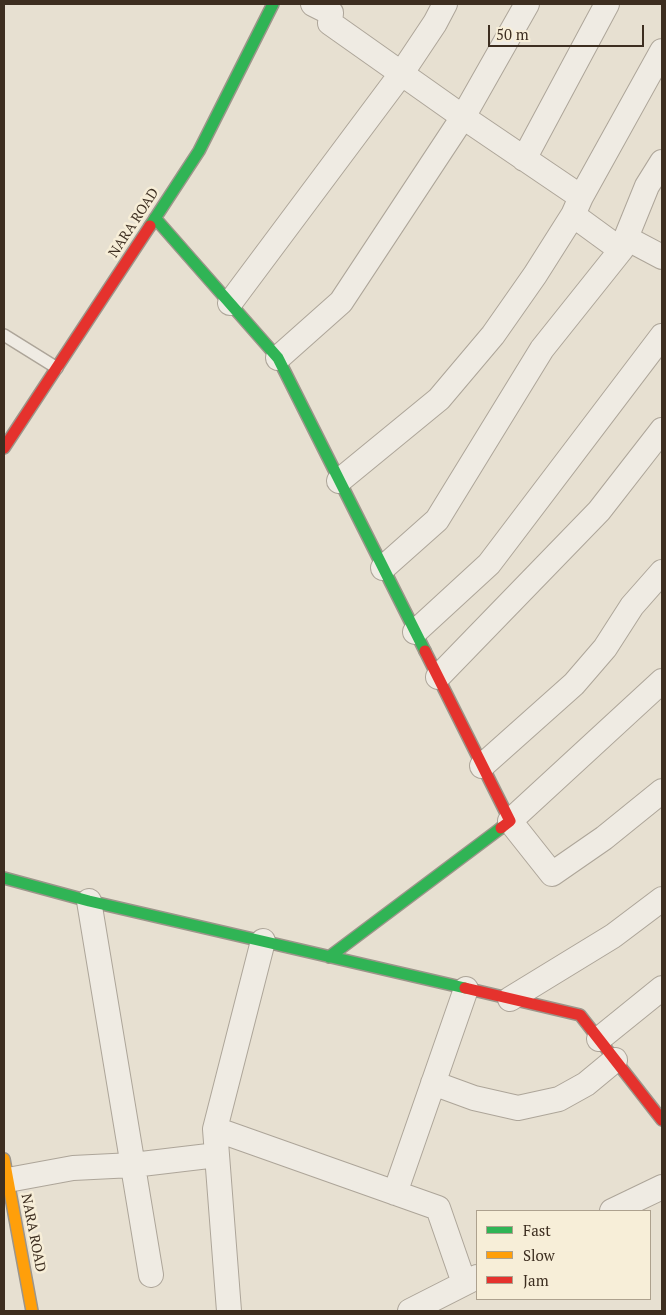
<!DOCTYPE html>
<html>
<head>
<meta charset="utf-8">
<style>
  body { margin:0 }
  #map { position:relative; width:666px; height:1315px; overflow:hidden; background:#e7e0d1; font-family:"PT Serif",serif }
  canvas { display:block }
  .frame { position:absolute; inset:0; border:5px solid #3d2e20; pointer-events:none }
  .legend { position:absolute; left:476px; top:1210px; width:175px; height:90px; box-sizing:border-box; background:#f7eed8; border:1px solid #ada18e; margin:0; padding:6px 9px; list-style:none; font-size:15px; color:#3d2e20 }
  .legend li { display:flex; align-items:center; gap:10px; height:25px }
  .legend b { width:25px; border:1px solid #ada18e }
  .scale { position:absolute; left:488px; top:25px; width:156px; height:22px; box-sizing:border-box; border:2px solid #3d2e20; border-top:0; padding-left:6px; font-size:15px; line-height:18px; white-space:nowrap; color:#3d2e20; -webkit-text-stroke:4px #f7eed8; paint-order:stroke }
</style>
</head>
<body>
<div id="map">
<canvas width="666" height="1315"></canvas>
<div class="frame"></div>
<ul class="legend">
<li><b style="height:6px;background:#30b455"></b>Fast</li>
<li><b style="height:6px;background:#ff9f0a"></b>Slow</li>
<li><b style="height:6px;background:#e5322d"></b>Jam</li>
</ul>
<div class="scale">50 m</div>
</div>
<script>
const context = document.querySelector('canvas').getContext('2d');
context.lineJoin = 'round';
function toPath(rows) {
  const path = new Path2D();
  for (const r of rows) {
    path.moveTo(r[0], r[1]);
    for (let i = 2; i < r.length; i += 2) path.lineTo(r[i], r[i + 1]);
  }
  return path;
}
function trace(path, color, width, dash) {
  context.strokeStyle = color;
  context.lineWidth = width;
  context.lineCap = dash ? 'butt' : 'round';
  context.setLineDash(dash || []);
  context.stroke(path);
}
function write(font, color, halo, rows, align = 'center') {
  context.font = font + ' "PT Serif",serif';
  context.lineWidth = 5;
  context.setLineDash([]);
  context.textBaseline = 'middle';
  context.strokeStyle = halo;
  context.fillStyle = color;
  for (const [text, x, y, turn = 0] of rows) {
    context.save();
    context.translate(x, y);
    context.rotate((+turn || 0) * Math.PI / 180);
    context.textAlign = isNaN(turn) ? turn : align;
    if (halo) context.strokeText(text, 0, 0);
    context.fillText(text, 0, 0);
    context.restore();
  }
}
const lane = toPath([
  [4,335,57,368]
]);
const street = toPath([
  [313,4,331,13,330,23,463,117,581,197,573,215,621,250,628,239,662,257],
  [524,159,607,4],
  [581,197,662,51],
  [230,303,401,74,435,23,445,4],
  [278,358,341,302,463,117,527,4],
  [339,481,439,399,493,335,535,275,573,215],
  [383,568,437,520,542,349,621,250,647,186,662,162],
  [415,632,489,564,662,336],
  [438,677,599,511,662,430],
  [662,681,510,821,552,874,604,838,662,791],
  [482,766,574,684,605,648,632,606,662,572],
  [89,901,151,1275],
  [510,999,613,936,662,899],
  [599,1039,662,988],
  [433,1083,474,1098,518,1108,559,1099,586,1084,615,1060],
  [215,1129,263,941],
  [8,1180,73,1168,133,1165,217,1155],
  [395,1193,466,989],
  [612,1211,662,1187],
  [229,1311,215,1129,438,1208,464,1283],
  [410,1311,477,1277]
]);
const fast = toPath([
  [155,218,278,358,425,651],
  [150,226,199,151,273,4],
  [4,878,89,901,465,988],
  [329,957,501,828]
]);
const slow = toPath([
  [4,1159,32,1311]
]);
const jam = toPath([
  [4,448,150,226],
  [425,651,510,821,501,828],
  [465,988,580,1015,662,1120]
]);
trace(lane, '#ada599', 14);
trace(street, '#ada599', 26);
trace(fast, '#9c958a', 14);
trace(slow, '#9c958a', 14);
trace(jam, '#9c958a', 14);
trace(lane, '#efebe3', 11);
trace(street, '#efebe3', 24);
trace(fast, '#30b455', 11);
trace(slow, '#ff9f0a', 11);
trace(jam, '#e5322d', 11);
write('14px', '#3d2e20', '#f7eed8', [
  ["NARA ROAD",134,223,-57],
  ["NARA ROAD",33,1233,79]
]);
</script>
</body>
</html>
